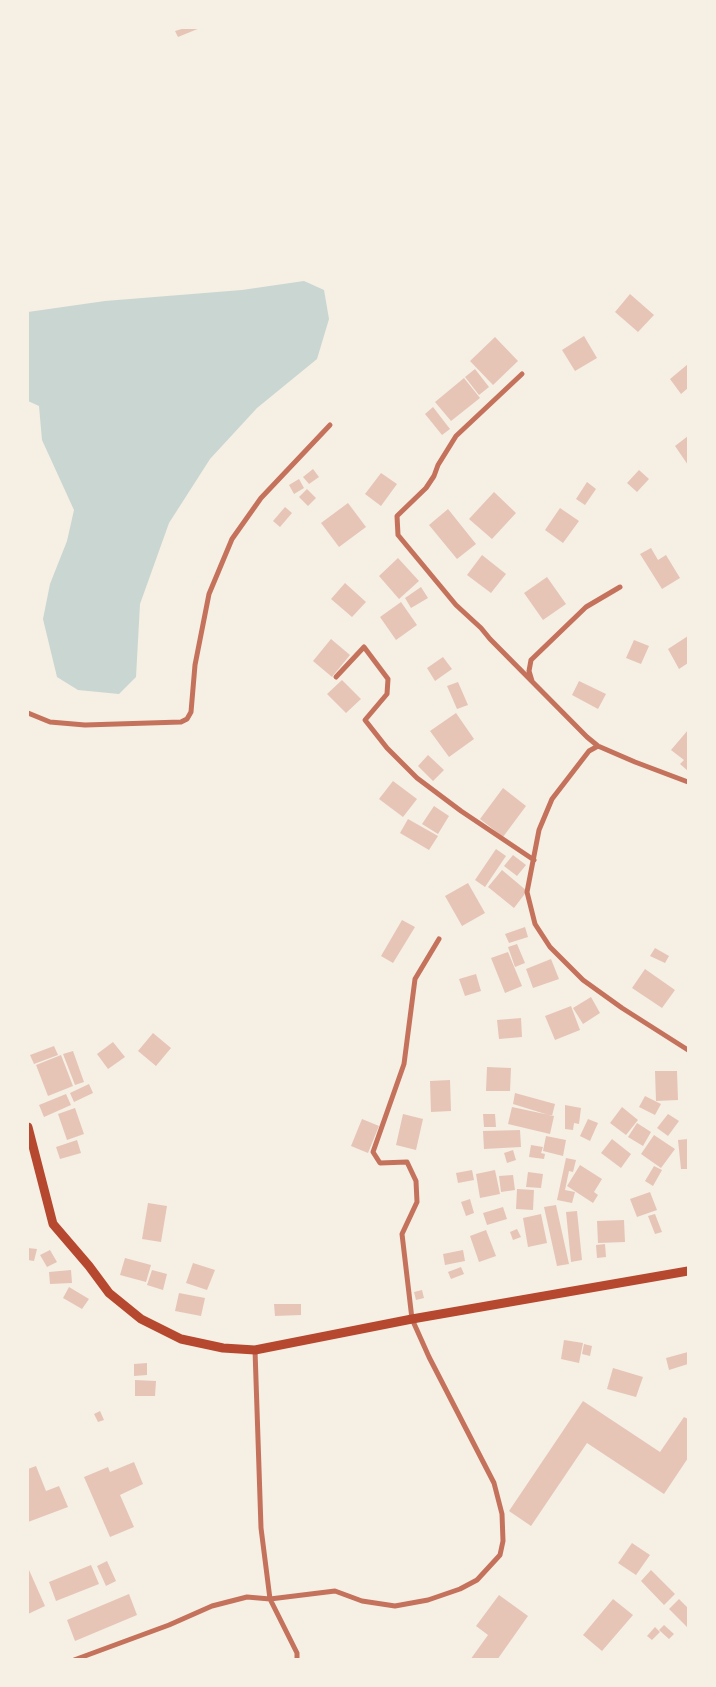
<!DOCTYPE html>
<html>
<head>
<meta charset="utf-8">
<style>
  body { margin:0 }
  #map { position:relative; width:716px; height:1687px; overflow:hidden; background:#f6efe4; font-family:Lato,sans-serif }
  canvas { display:block }
  .frame { position:absolute; inset:0; border:29px solid #f6efe4; pointer-events:none }
</style>
</head>
<body>
<div id="map">
<canvas width="716" height="1687"></canvas>
<div class="frame"></div>
</div>
<script>
const context = document.querySelector('canvas').getContext('2d');
context.lineJoin = 'round';
function paint(path, color) {
  context.fillStyle = color;
  context.fill(path, 'evenodd');
}
function toPath(rows) {
  const path = new Path2D();
  for (const r of rows) {
    path.moveTo(r[0], r[1]);
    for (let i = 2; i < r.length; i += 2) path.lineTo(r[i], r[i + 1]);
  }
  return path;
}
function trace(path, color, width, dash) {
  context.strokeStyle = color;
  context.lineWidth = width;
  context.lineCap = dash ? 'butt' : 'round';
  context.setLineDash(dash || []);
  context.stroke(path);
}
paint(toPath([
  [304,281,324,290,329,319,317,359,257,408,210,459,169,523,140,604,136,677,119,694,78,690,57,677,43,619,50,584,67,541,74,510,42,440,39,406,28,401,28,312,105,301,242,290]
]), '#c9d6d2');
paint(toPath([
  [185,28,200,28,178,37,175,31],
  [630,294,654,315,638,332,615,312],
  [584,336,597,358,575,371,562,350],
  [495,337,518,361,493,385,470,361],
  [688,364,688,388,681,394,670,379],
  [475,369,489,387,479,395,465,377],
  [464,378,480,398,451,421,435,402],
  [433,407,450,429,442,435,425,414],
  [688,436,688,465,675,446],
  [313,469,319,477,309,484,303,477],
  [639,470,649,479,637,492,627,483],
  [381,473,397,484,381,506,365,494],
  [299,479,304,488,294,494,289,485],
  [587,482,596,489,585,505,576,499],
  [307,489,316,498,308,506,299,497],
  [494,492,516,513,492,539,469,519],
  [348,503,366,527,339,547,321,523],
  [285,507,292,513,280,527,273,521],
  [560,508,579,521,563,543,545,530],
  [448,509,476,544,457,559,429,525],
  [651,548,658,560,666,555,680,578,662,589,640,554],
  [482,555,506,574,491,593,467,575],
  [398,558,419,581,399,599,379,576],
  [547,577,566,604,543,620,524,593],
  [345,583,366,602,352,617,331,599],
  [421,587,428,598,411,608,405,598],
  [401,602,417,625,396,640,380,617],
  [688,636,688,663,679,669,668,649],
  [331,639,350,655,332,677,313,661],
  [634,640,649,646,641,664,626,658],
  [443,657,452,669,435,681,427,668],
  [342,680,361,699,346,713,327,694],
  [579,681,606,694,598,709,572,695],
  [458,682,468,705,457,709,447,686],
  [456,713,474,739,449,757,430,731],
  [688,730,688,771,680,764,684,760,671,750],
  [428,755,444,770,433,781,418,766],
  [393,781,417,799,403,817,379,799],
  [503,788,526,806,503,837,480,819],
  [434,806,449,816,438,834,422,824],
  [408,819,438,836,429,850,400,833],
  [496,849,506,856,485,887,475,880],
  [513,855,526,865,517,876,504,866],
  [502,870,527,891,514,908,488,887],
  [468,883,485,913,462,926,445,896],
  [402,920,415,927,393,963,381,956],
  [525,927,528,937,509,943,505,934],
  [517,944,525,963,515,967,508,947],
  [655,948,669,956,665,963,650,956],
  [508,952,522,986,505,993,491,958],
  [551,959,559,979,533,988,526,969],
  [645,969,675,990,662,1008,632,988],
  [476,974,481,991,465,996,459,979],
  [591,997,600,1013,583,1024,573,1008],
  [571,1006,580,1030,555,1040,545,1016],
  [521,1018,522,1037,499,1039,497,1020],
  [153,1033,171,1048,156,1066,138,1051],
  [113,1042,125,1057,108,1069,97,1054],
  [54,1046,58,1055,34,1064,30,1055],
  [73,1051,84,1082,75,1085,63,1054],
  [61,1055,73,1086,48,1096,36,1065],
  [487,1067,511,1068,510,1091,486,1091],
  [655,1071,677,1071,678,1100,656,1101],
  [450,1080,451,1111,431,1112,430,1081],
  [89,1084,93,1093,74,1102,70,1093],
  [515,1093,555,1104,552,1116,513,1104],
  [66,1094,71,1105,44,1117,39,1105],
  [645,1096,661,1104,655,1115,639,1107],
  [565,1105,581,1108,579,1124,574,1123,573,1130,565,1129],
  [512,1107,554,1116,550,1134,508,1124],
  [622,1107,638,1120,626,1135,610,1123],
  [75,1108,84,1134,67,1140,58,1114],
  [403,1114,423,1119,416,1150,396,1145],
  [483,1114,495,1114,496,1127,484,1127],
  [668,1114,679,1121,668,1136,657,1128],
  [362,1119,379,1126,368,1153,351,1146],
  [588,1119,598,1123,590,1141,580,1136],
  [637,1123,651,1132,643,1146,628,1137],
  [520,1130,521,1147,484,1149,483,1131],
  [654,1135,675,1149,661,1168,641,1154],
  [546,1136,566,1140,563,1156,543,1151],
  [612,1139,631,1154,621,1168,601,1153],
  [688,1139,688,1169,681,1169,678,1140],
  [77,1140,81,1153,60,1159,56,1147],
  [531,1145,543,1147,541,1153,545,1154,544,1159,529,1157],
  [513,1150,516,1160,507,1163,504,1153],
  [566,1158,576,1160,573,1172,569,1171,565,1190,575,1192,572,1203,557,1200],
  [580,1165,602,1179,594,1192,598,1195,593,1203,567,1186],
  [654,1166,662,1170,653,1186,645,1181],
  [472,1170,474,1180,458,1183,456,1173],
  [495,1170,500,1194,480,1198,476,1174],
  [528,1172,543,1174,541,1188,526,1187],
  [513,1175,515,1190,501,1192,499,1176],
  [517,1189,534,1190,533,1210,516,1209],
  [650,1192,657,1210,637,1217,630,1199],
  [470,1199,474,1213,466,1216,461,1202],
  [148,1203,167,1206,161,1242,142,1239],
  [556,1205,569,1264,557,1266,544,1207],
  [503,1207,507,1219,487,1225,483,1213],
  [577,1211,582,1260,571,1262,566,1212],
  [541,1214,547,1243,528,1247,523,1218],
  [655,1214,662,1232,655,1234,648,1216],
  [624,1220,625,1242,598,1243,597,1221],
  [517,1229,521,1237,513,1240,510,1232],
  [486,1230,496,1256,479,1262,470,1236],
  [605,1244,606,1257,597,1258,596,1245],
  [28,1248,37,1249,34,1261,28,1260],
  [50,1250,57,1262,47,1267,40,1255],
  [463,1250,465,1261,445,1265,443,1254],
  [125,1258,151,1265,146,1282,120,1275],
  [193,1263,215,1270,207,1290,186,1283],
  [461,1267,464,1274,451,1279,448,1272],
  [71,1270,72,1283,50,1284,49,1272],
  [152,1270,167,1274,163,1290,147,1285],
  [69,1287,89,1299,82,1309,63,1298],
  [422,1290,424,1298,416,1300,414,1292],
  [179,1293,205,1298,201,1316,175,1311],
  [274,1304,301,1304,301,1315,275,1316],
  [564,1340,583,1343,579,1363,561,1359],
  [584,1344,592,1346,590,1356,582,1354],
  [688,1352,688,1364,669,1370,666,1358],
  [147,1363,147,1375,134,1376,134,1364],
  [613,1368,643,1377,636,1397,607,1389],
  [135,1380,156,1381,155,1396,135,1396],
  [583,1401,660,1452,684,1417,688,1419,688,1458,664,1494,587,1443,531,1526,509,1511],
  [100,1411,104,1420,98,1422,94,1414],
  [134,1462,143,1484,120,1495,134,1527,110,1537,84,1477,108,1467,110,1472],
  [36,1466,46,1491,59,1486,68,1507,28,1522,28,1469],
  [632,1543,650,1555,636,1575,618,1563],
  [107,1561,116,1581,106,1586,97,1566],
  [91,1565,99,1584,56,1601,49,1582],
  [29,1570,45,1606,28,1614,28,1571],
  [651,1570,675,1594,664,1605,641,1581],
  [129,1594,137,1615,75,1641,67,1620],
  [499,1595,528,1616,497,1660,470,1660,488,1635,476,1626],
  [613,1599,633,1615,602,1651,583,1635],
  [679,1599,688,1608,688,1628,669,1609],
  [664,1625,674,1634,669,1639,659,1630],
  [655,1627,660,1632,652,1640,647,1636]
]), '#e6c5b7');
trace(toPath([
  [522,374,456,436,438,465,434,476,426,488,397,516,398,535,456,605,481,628,490,639,587,737,598,746,635,762,688,782],
  [336,677,364,647,388,679,387,694,365,720,387,748,417,778,461,811,534,860],
  [532,681,529,671,531,660,586,607,620,587],
  [28,713,50,722,85,725,181,722,187,719,191,712,195,665,209,594,232,539,261,498,330,425],
  [598,746,589,751,552,799,539,830,527,892,535,924,550,947,583,980,622,1008,688,1050],
  [255,1350,261,1528,270,1599,297,1653,297,1660],
  [74,1660,169,1625,212,1606,247,1597,270,1599,335,1591,362,1601,395,1606,428,1600,460,1589,477,1580,500,1555,503,1541,502,1514,494,1483,429,1357,412,1319,402,1234,417,1202,416,1181,407,1162,380,1163,373,1152,404,1064,415,979,439,939]
]), '#c5725c', 5);
trace(toPath([
  [28,1127,53,1224,89,1266,109,1293,141,1319,181,1339,223,1348,255,1350,412,1319,688,1271]
]), '#b5482f', 9);
</script>
</body>
</html>
